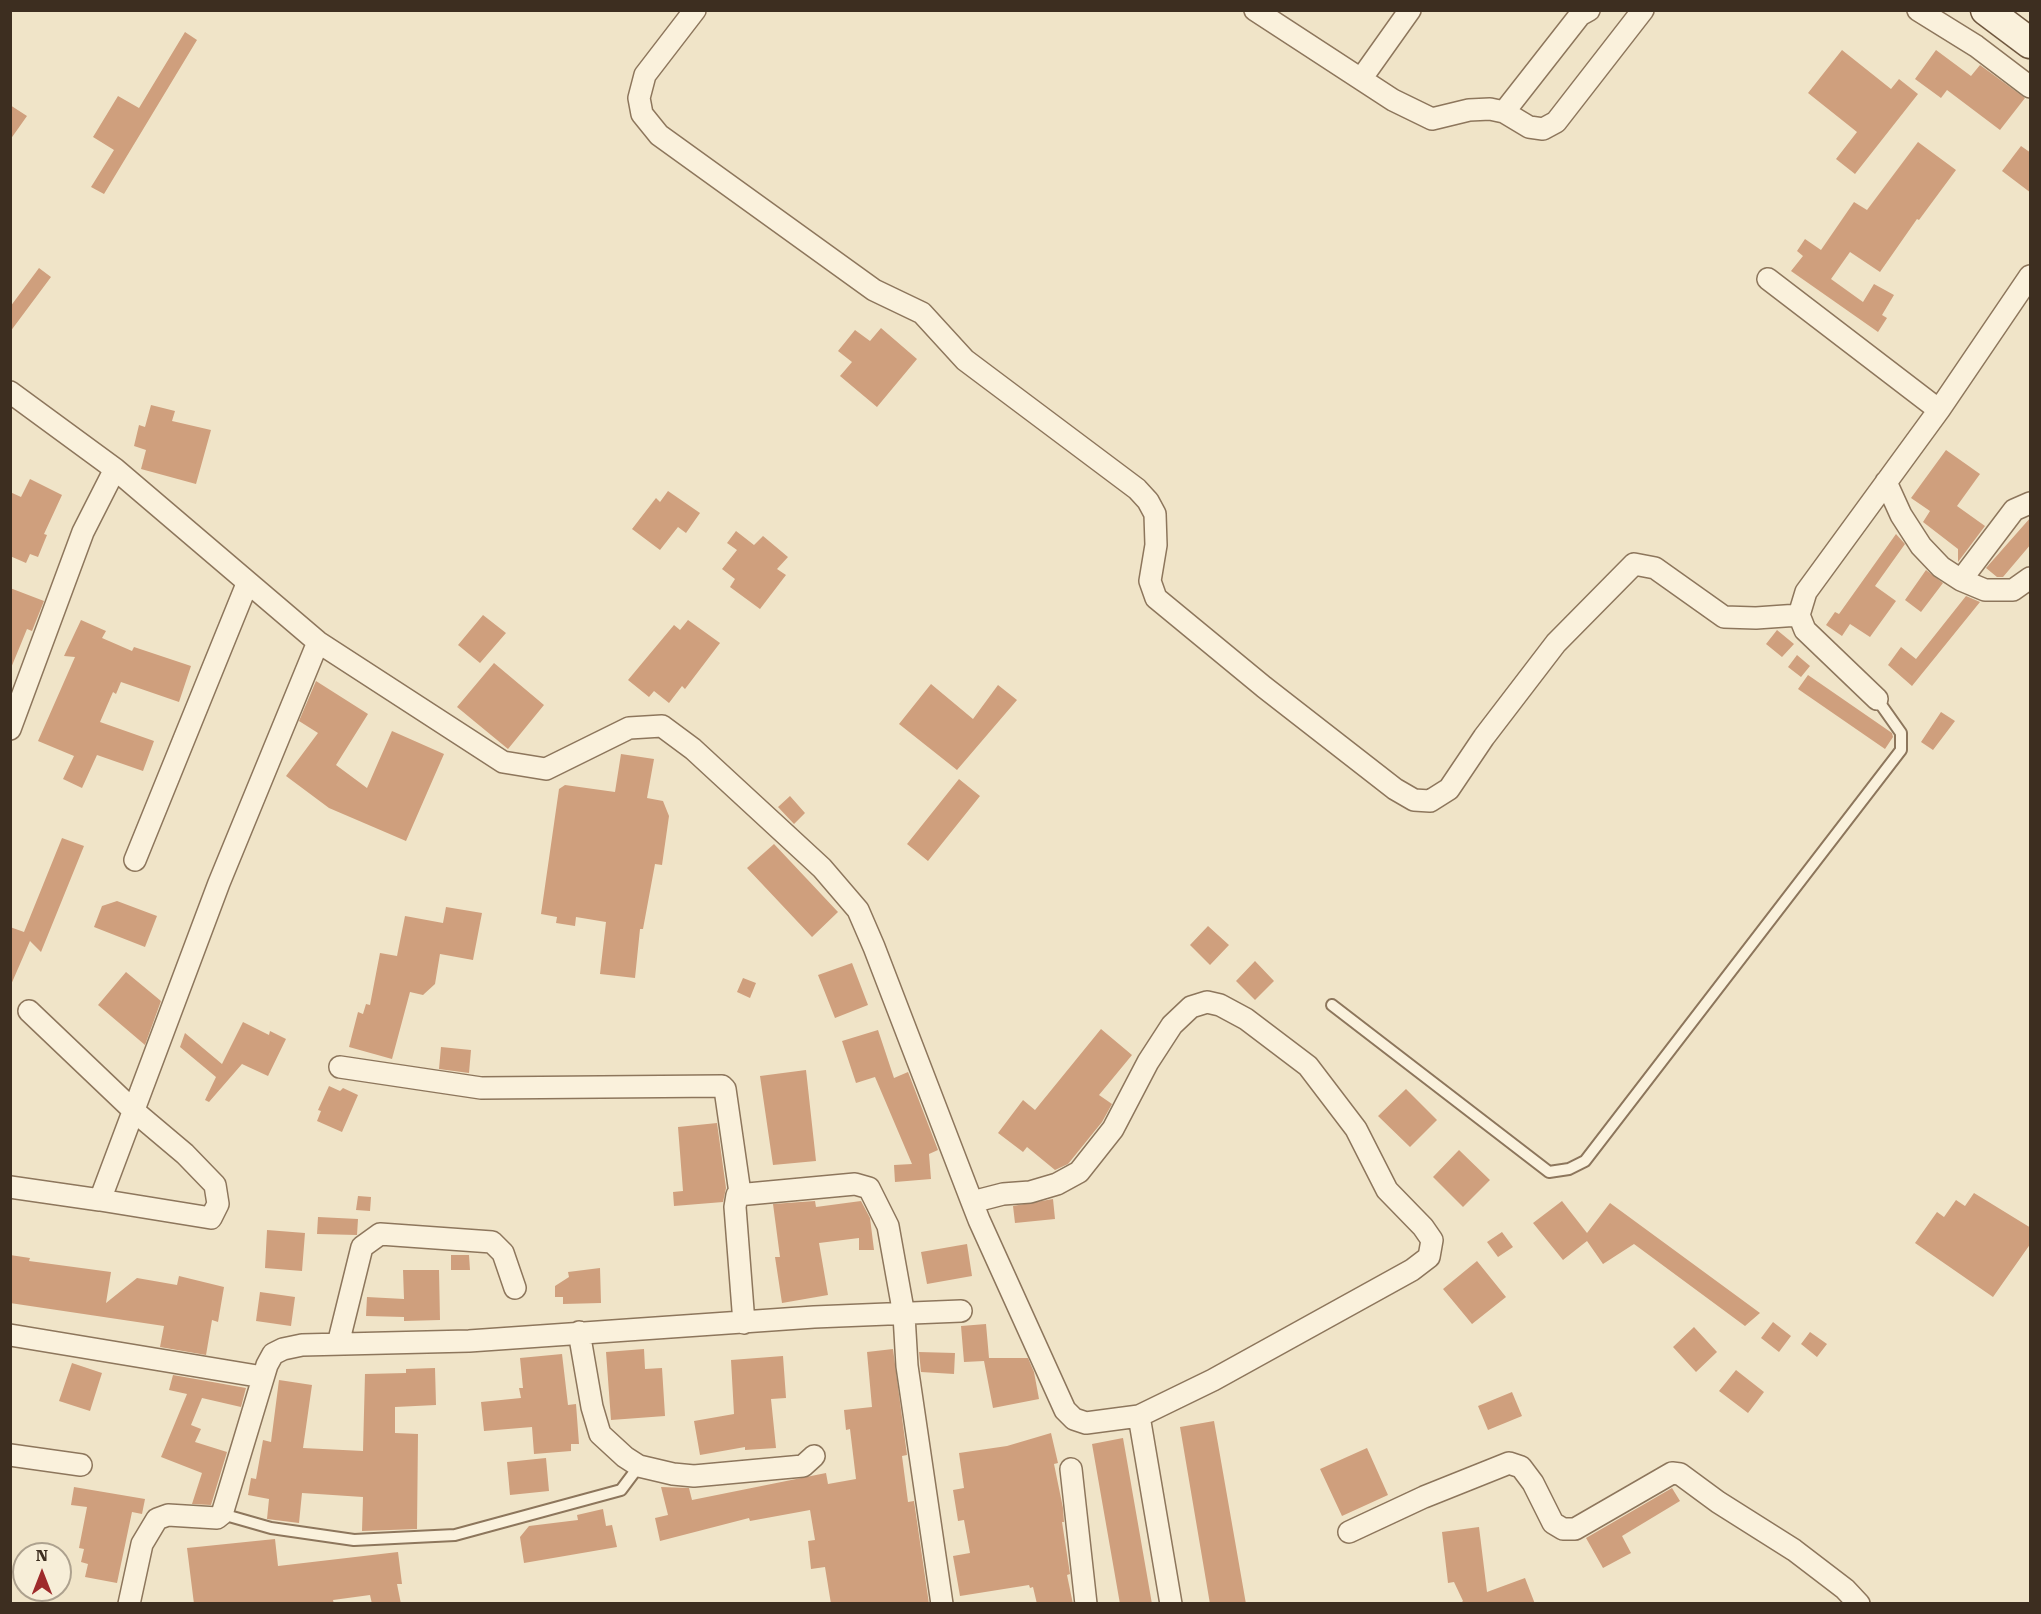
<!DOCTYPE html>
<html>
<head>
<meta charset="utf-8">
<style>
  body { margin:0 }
  #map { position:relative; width:2041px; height:1614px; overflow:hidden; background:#f0e4c8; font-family:"Roboto Serif",serif }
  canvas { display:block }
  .frame { position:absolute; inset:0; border:12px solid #3d2e20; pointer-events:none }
  .north { position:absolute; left:12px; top:1542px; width:60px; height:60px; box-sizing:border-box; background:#f7eed8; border:2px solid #ada18e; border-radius:50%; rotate:0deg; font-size:16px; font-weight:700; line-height:24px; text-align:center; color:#3d2e20 }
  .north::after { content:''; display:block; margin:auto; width:21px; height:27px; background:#9e2a2b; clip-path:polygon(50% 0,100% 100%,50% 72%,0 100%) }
</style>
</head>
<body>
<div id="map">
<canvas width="2041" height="1614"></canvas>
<div class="frame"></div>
<div class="north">N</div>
</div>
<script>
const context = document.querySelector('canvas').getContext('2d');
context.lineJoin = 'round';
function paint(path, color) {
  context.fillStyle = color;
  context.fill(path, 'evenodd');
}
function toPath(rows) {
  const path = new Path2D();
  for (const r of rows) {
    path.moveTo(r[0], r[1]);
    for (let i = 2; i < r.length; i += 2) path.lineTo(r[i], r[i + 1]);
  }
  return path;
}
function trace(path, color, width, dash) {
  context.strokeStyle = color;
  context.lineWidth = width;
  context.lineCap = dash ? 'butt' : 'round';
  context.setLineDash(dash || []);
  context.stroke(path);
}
paint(toPath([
  [185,32,197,40,104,194,91,187,114,150,93,137,118,96,139,108],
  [1842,50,1891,89,1899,79,1918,94,1855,174,1836,159,1857,132,1808,93],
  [1936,50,1971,76,1980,65,2025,98,2000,130,1947,90,1941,98,1915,79],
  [10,105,27,116,10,140],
  [1918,142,1956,170,1919,220,1917,219,1880,272,1850,252,1831,279,1863,302,1874,284,1894,295,1882,315,1887,318,1878,332,1791,271,1803,256,1797,251,1805,239,1821,250,1854,202,1867,210],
  [2021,146,2031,153,2031,193,2002,171],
  [39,268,51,277,10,332,10,307],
  [881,328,917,359,877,407,840,376,852,362,838,351,855,330,870,341],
  [151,405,175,411,172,421,211,430,196,484,141,469,146,450,134,446,139,425,145,427],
  [1946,450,1980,474,1957,506,1985,526,1958,562,1958,549,1923,522,1930,511,1911,498],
  [30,479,62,495,44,534,47,535,38,557,30,554,26,563,10,556,10,492,21,497],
  [668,491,700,513,686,533,678,527,660,550,632,529,656,498,660,502],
  [2031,517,2031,544,2003,577,1997,577,1986,568],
  [736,531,754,545,763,536,788,557,777,569,786,575,760,609,730,587,735,579,722,569,737,550,727,543],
  [1896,534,1905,544,1875,586,1896,601,1870,637,1850,624,1842,636,1826,625,1835,612,1839,614],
  [1926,570,1943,583,1921,612,1905,600],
  [10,588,44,601,32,631,27,629,11,668],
  [1966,596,1980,602,1912,686,1888,665,1901,647,1916,659],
  [483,615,506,633,480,663,458,645],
  [81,620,106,631,102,638,132,651,134,647,191,666,179,702,121,682,116,694,113,692,100,722,154,741,143,771,97,755,82,788,63,779,74,756,38,741,75,657,64,656],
  [688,620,720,643,685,689,682,686,669,703,654,691,649,697,628,680,674,625,680,630],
  [1777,630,1794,644,1782,657,1766,644],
  [1797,655,1810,666,1801,677,1788,667],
  [494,663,544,705,508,749,457,707],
  [1808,675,1892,733,1893,737,1885,749,1798,689],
  [316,681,368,714,336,765,367,788,392,731,444,754,406,841,329,808,286,776,318,733,299,721],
  [931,684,973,719,998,685,1017,700,957,770,899,724],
  [1941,712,1955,721,1933,750,1921,742],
  [621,754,654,759,647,798,663,801,669,816,662,865,655,864,643,929,640,929,635,978,600,974,606,922,576,917,575,926,556,923,557,917,541,914,559,789,565,785,615,792],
  [959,779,980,796,928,861,907,844],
  [790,796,805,813,794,824,778,807],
  [62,838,84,846,41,952,30,941,10,987,10,927,24,932],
  [774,844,838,912,812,937,747,868],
  [117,901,157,916,145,947,94,927,102,906],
  [446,907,482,913,473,960,440,954,435,984,423,995,410,992,392,1059,349,1047,358,1012,363,1014,366,1004,370,1005,380,953,397,956,405,916,443,923],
  [1208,926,1229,945,1210,965,1190,945],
  [1255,961,1274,981,1255,1000,1236,981],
  [852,963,868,1005,835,1018,818,975],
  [126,972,161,1001,145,1045,98,1005],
  [743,978,756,983,750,998,737,992],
  [243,1022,269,1035,270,1031,286,1039,268,1076,242,1064,209,1102,205,1100,216,1077,180,1047,185,1033,222,1064],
  [1101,1029,1132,1055,1099,1095,1112,1104,1102,1122,1068,1164,1055,1170,1027,1147,1023,1152,998,1133,1023,1100,1035,1110],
  [878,1030,894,1078,908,1072,938,1150,929,1154,931,1179,895,1182,894,1165,912,1164,875,1077,856,1083,842,1041],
  [441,1047,471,1050,469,1073,439,1069],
  [806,1070,816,1161,773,1165,760,1076],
  [329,1086,340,1091,343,1088,358,1095,342,1132,317,1121,321,1111,318,1110],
  [1406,1089,1437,1120,1410,1147,1378,1116],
  [717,1123,726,1188,723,1202,674,1206,673,1192,683,1191,678,1127],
  [1459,1150,1490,1180,1463,1207,1433,1177],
  [1974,1193,2031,1228,2031,1243,1993,1297,1915,1243,1937,1212,1944,1217,1956,1200,1965,1206],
  [358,1196,371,1197,370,1211,356,1210],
  [1053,1199,1055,1219,1015,1223,1013,1206],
  [815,1201,816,1207,861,1201,870,1218,874,1250,859,1250,859,1238,819,1243,828,1295,782,1303,775,1257,780,1257,773,1204],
  [1562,1201,1587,1233,1610,1203,1760,1313,1745,1326,1634,1244,1603,1264,1587,1241,1563,1260,1533,1223],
  [318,1217,358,1219,357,1235,317,1234],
  [267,1230,305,1233,302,1271,265,1268],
  [1502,1232,1513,1247,1498,1257,1487,1242],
  [967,1244,972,1276,927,1284,921,1252],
  [10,1255,30,1258,29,1261,111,1272,106,1303,137,1278,177,1285,179,1276,224,1287,218,1322,212,1320,206,1355,160,1347,164,1326,10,1303],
  [451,1255,469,1255,470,1270,451,1270],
  [1477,1261,1506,1297,1472,1324,1443,1289],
  [600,1268,601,1303,563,1304,563,1297,555,1297,555,1286,569,1277,568,1272],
  [403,1270,439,1270,440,1320,404,1321,404,1317,366,1316,367,1297,404,1299],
  [260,1292,295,1297,291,1326,256,1321],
  [1773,1322,1791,1336,1779,1352,1761,1338],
  [986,1324,989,1358,1028,1358,1034,1372,1039,1399,993,1408,984,1361,964,1362,961,1326],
  [1694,1327,1717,1352,1696,1372,1673,1347],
  [1810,1332,1827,1344,1817,1357,1801,1344],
  [644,1349,645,1369,662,1368,665,1416,611,1420,606,1352],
  [893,1349,907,1455,902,1456,908,1502,914,1501,929,1604,831,1604,825,1567,811,1569,808,1541,815,1540,810,1510,750,1521,749,1518,660,1541,655,1518,668,1515,661,1487,689,1488,692,1500,826,1473,828,1484,856,1479,850,1429,846,1430,844,1410,872,1407,867,1352],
  [919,1352,955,1353,954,1374,921,1372],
  [562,1354,568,1405,576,1404,579,1444,571,1444,571,1451,534,1454,532,1427,484,1431,481,1402,521,1398,519,1388,523,1388,520,1358],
  [783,1356,786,1398,771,1399,776,1448,745,1450,745,1447,700,1455,694,1421,734,1414,731,1360],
  [72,1363,102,1373,90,1411,59,1401],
  [435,1368,436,1405,395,1407,395,1433,418,1434,417,1529,362,1531,363,1497,302,1493,299,1523,267,1519,269,1499,248,1495,251,1478,256,1479,263,1440,271,1442,279,1380,312,1385,303,1448,363,1451,365,1374,406,1373,406,1369],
  [1736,1370,1764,1392,1748,1413,1719,1391],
  [173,1375,246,1388,241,1407,202,1398,191,1425,201,1429,195,1442,227,1452,211,1505,192,1504,202,1473,161,1457,187,1394,169,1390],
  [1512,1392,1522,1416,1488,1430,1478,1406],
  [1214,1421,1246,1604,1210,1604,1180,1427],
  [1051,1433,1058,1463,1054,1464,1063,1508,1064,1522,1062,1522,1070,1574,1067,1575,1073,1604,1037,1604,1033,1587,1030,1588,1029,1585,960,1596,953,1556,970,1553,964,1520,958,1521,953,1490,964,1488,959,1453,1007,1446],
  [1123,1438,1152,1604,1120,1604,1092,1444],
  [1367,1448,1388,1495,1342,1516,1320,1469],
  [546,1458,549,1491,510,1495,507,1462],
  [74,1487,145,1499,142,1514,132,1512,117,1583,85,1577,88,1564,81,1562,84,1549,79,1548,87,1507,71,1505],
  [1672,1488,1680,1501,1622,1536,1631,1553,1603,1568,1586,1538],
  [603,1509,606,1526,612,1525,617,1547,524,1563,520,1537,529,1526,578,1520,577,1515],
  [1479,1527,1487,1592,1525,1578,1535,1604,1460,1604,1463,1601,1454,1582,1448,1583,1442,1532],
  [275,1539,278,1566,398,1552,402,1584,397,1584,401,1604,372,1604,370,1595,333,1600,334,1604,194,1604,187,1548]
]), '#cf9f7d');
const service = toPath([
  [1332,1005,1549,1172,1569,1169,1585,1161,1901,750,1901,733,1877,699],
  [222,1514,271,1528,354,1540,455,1535,621,1490,639,1466]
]);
const minor = toPath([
  [695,10,645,75,639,98,642,114,659,135,874,290,922,313,965,360,1137,489,1148,501,1155,514,1156,545,1150,581,1156,598,1264,687,1395,789,1414,800,1430,801,1449,789,1484,737,1556,643,1634,564,1655,568,1724,617,1756,618,1799,615],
  [1255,10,1393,100,1432,119,1469,110,1490,109,1504,112,1580,15,1589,10],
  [1918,10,1976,46,2030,87],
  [1361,79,1410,10],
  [1504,112,1529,127,1543,129,1556,122,1643,10],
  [1768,279,1939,410],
  [10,392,115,469,318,642,503,762,546,769,629,728,662,726,693,749,822,868,858,910,874,947,972,1202,979,1220,1065,1410,1074,1419,1086,1423,1139,1416,1213,1380,1412,1270,1429,1257,1432,1240,1423,1227,1387,1190,1356,1129,1308,1066,1246,1019,1220,1005,1207,1002,1191,1007,1172,1025,1148,1062,1113,1129,1079,1172,1057,1184,1030,1192,1003,1194,972,1202],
  [1886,482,1901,515,1921,546,1941,567,1961,580,1985,590,2013,590,2030,578],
  [1961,580,2014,510,2030,503],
  [1877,699,1805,630,1799,615,1806,592,1939,410,2030,276],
  [10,729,83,532,115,469],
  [135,860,247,584],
  [29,1011,134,1111,185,1154,215,1185,218,1204,211,1218,100,1200],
  [340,1067,481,1088,722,1086,725,1089,740,1193],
  [10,1187,100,1200,219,883,318,642],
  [744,1323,735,1207,737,1195,855,1184,869,1188,888,1226,904,1315,907,1366,942,1604],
  [579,1332,592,1407,600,1434,625,1457,639,1466,673,1474,694,1476,803,1466,814,1456],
  [10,1335,263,1377],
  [338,1344,362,1247,380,1234,492,1242,503,1253,515,1288],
  [1139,1416,1171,1604],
  [10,1455,81,1465],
  [1071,1469,1086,1604],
  [1349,1532,1424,1497,1509,1463,1521,1467,1533,1483,1553,1523,1563,1529,1575,1529,1672,1473,1680,1474,1718,1502,1794,1550,1845,1589,1859,1604],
  [129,1604,142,1544,157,1519,168,1515,217,1518,222,1514,267,1365,273,1354,283,1349,302,1345,469,1341,814,1317,961,1311]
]);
const secondary = toPath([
  [1986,10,2030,43]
]);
trace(service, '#8d765c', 14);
trace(minor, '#8d765c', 24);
trace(secondary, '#6f573f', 33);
trace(service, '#faf1dc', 10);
trace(minor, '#faf1dc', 21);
trace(secondary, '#faf1dc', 30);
</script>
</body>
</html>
